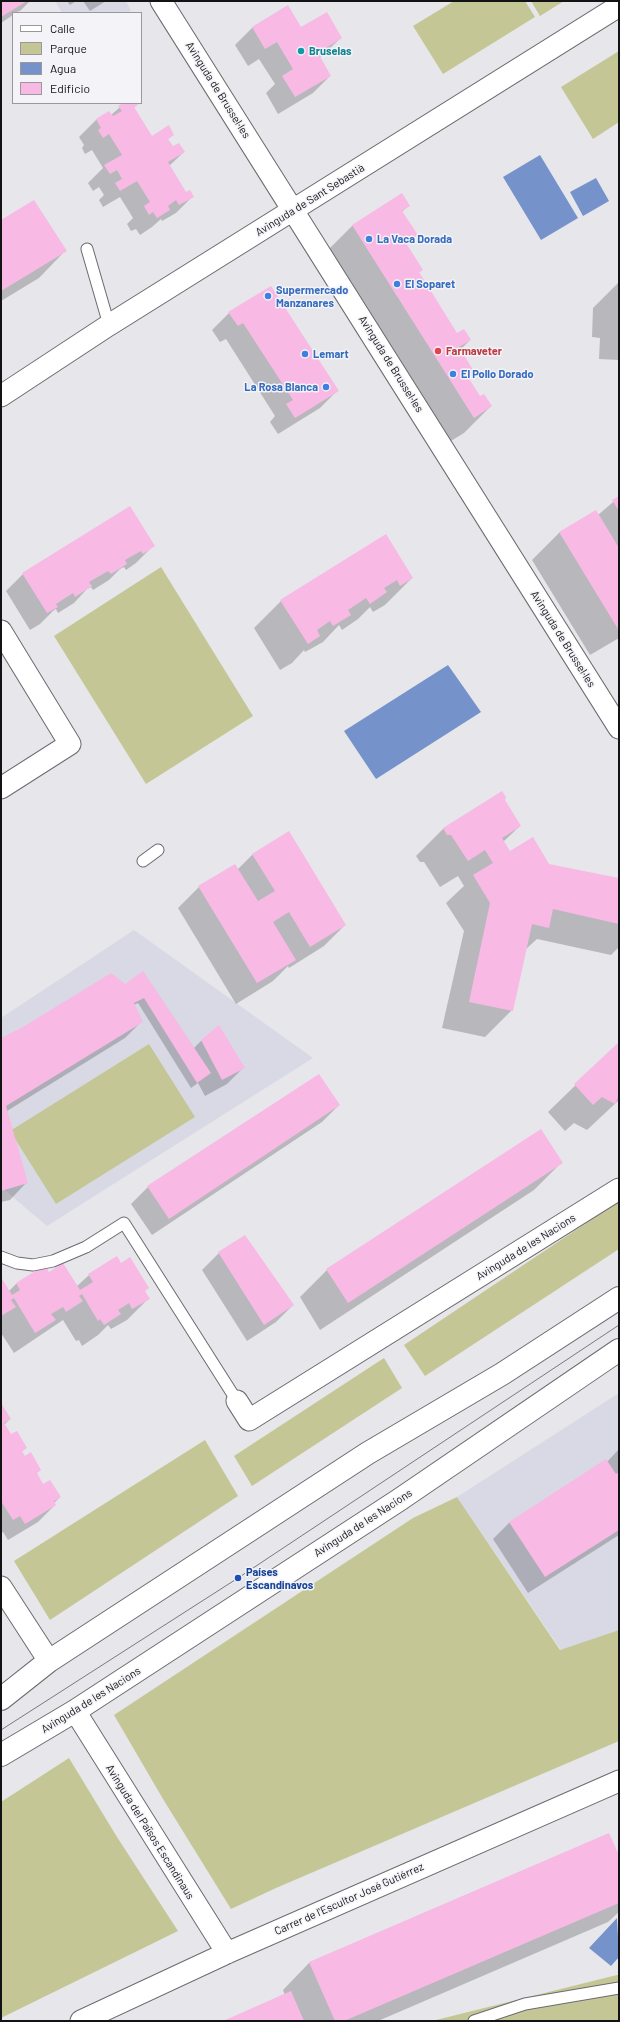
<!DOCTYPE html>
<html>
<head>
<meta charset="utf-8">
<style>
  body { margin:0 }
  #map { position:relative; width:620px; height:2022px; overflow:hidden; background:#e6e6eb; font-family:Barlow,sans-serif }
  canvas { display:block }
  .frame { position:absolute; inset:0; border:2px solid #131315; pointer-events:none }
  .legend { position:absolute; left:12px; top:12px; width:130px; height:92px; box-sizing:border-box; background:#f3f3f8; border:1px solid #99999d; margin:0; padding:5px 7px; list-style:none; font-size:12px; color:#131315 }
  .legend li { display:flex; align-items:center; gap:8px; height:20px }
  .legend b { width:20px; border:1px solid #99999d }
</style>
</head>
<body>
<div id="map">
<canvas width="620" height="2022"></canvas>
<div class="frame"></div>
<ul class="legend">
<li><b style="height:5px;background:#fff"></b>Calle</li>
<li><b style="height:11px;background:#c4c795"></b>Parque</li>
<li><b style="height:11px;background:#7692cb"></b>Agua</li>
<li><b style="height:11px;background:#f8b9e4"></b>Edificio</li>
</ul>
</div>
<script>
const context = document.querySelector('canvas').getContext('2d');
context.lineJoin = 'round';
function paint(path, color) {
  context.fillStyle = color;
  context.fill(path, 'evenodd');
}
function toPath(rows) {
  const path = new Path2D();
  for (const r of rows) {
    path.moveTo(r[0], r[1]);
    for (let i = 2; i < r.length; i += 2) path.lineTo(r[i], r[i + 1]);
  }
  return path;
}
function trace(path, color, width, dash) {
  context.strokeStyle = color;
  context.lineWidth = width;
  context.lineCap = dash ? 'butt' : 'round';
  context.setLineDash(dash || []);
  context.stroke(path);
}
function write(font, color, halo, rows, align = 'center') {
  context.font = font + ' Barlow,sans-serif';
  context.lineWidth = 3;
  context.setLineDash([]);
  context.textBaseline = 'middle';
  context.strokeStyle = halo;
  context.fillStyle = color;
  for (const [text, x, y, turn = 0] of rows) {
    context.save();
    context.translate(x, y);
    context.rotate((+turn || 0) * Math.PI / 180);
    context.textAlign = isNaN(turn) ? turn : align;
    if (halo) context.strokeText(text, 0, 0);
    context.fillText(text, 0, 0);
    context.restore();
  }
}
paint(toPath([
  [55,1,126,1,131,11,122,13,62,13],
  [134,930,313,1058,47,1226,1,1187,1,1018],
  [619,1393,619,1630,561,1650,457,1497]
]), '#d9d9e5');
paint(toPath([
  [454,1,525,1,535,17,443,74,413,26],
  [531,1,564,1,540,16],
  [619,51,619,122,593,139,561,87],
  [161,567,253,716,146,784,54,636],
  [149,1044,195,1117,56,1204,10,1131],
  [619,1201,619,1249,425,1376,404,1345],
  [384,1358,402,1388,252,1486,234,1456],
  [205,1440,238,1496,50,1620,14,1561],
  [457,1497,560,1650,619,1630,619,1741,276,1888,231,1909,163,1799,114,1715,413,1518],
  [69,1758,117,1837,178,1931,1,2018,1,1802],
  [617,1975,619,1975,619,2021,432,2021]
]), '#c4c795');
paint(toPath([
  [540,155,578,218,541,240,503,177],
  [596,178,609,201,583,216,570,192],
  [448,665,481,712,376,779,344,731],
  [617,1918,619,1957,611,1966,589,1948]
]), '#7692cb');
paint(toPath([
  [1,1,30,1,20,11,13,13,13,15,1,23],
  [67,1,76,1,70,5],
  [83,1,106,1,90,11],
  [287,6,301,28,341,38,319,58,330,76,313,93,278,114,266,93,275,84,259,59,248,66,235,45,252,28],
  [125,103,136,103,134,108,151,137,173,134,167,140,172,148,184,152,169,166,185,194,192,197,176,213,162,221,161,219,152,227,140,235,136,229,131,231,127,224,133,218,120,197,103,207,99,200,104,195,99,187,93,191,88,183,103,168,92,150,85,154,82,148,84,145,79,137,96,120,109,112,111,115],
  [402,194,409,205,402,212,417,235,406,245,422,270,418,273,456,334,470,340,460,350,474,373,468,379,480,398,491,406,464,433,446,444,325,253,352,226],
  [1,221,66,250,39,278,1,301],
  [619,282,619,360,599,359,600,338,592,337,593,308],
  [271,287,337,391,320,408,278,434,270,422,275,416,226,339,220,342,212,330,229,313],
  [619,497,619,638,590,655,532,560,559,533,595,511,598,515],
  [386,535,412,578,385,605,373,612,370,607,358,619,342,630,339,625,323,642,305,652,304,650,292,663,280,670,254,628,281,601],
  [153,546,136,563,126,570,124,567,120,569,109,580,93,590,91,587,87,589,74,603,58,613,56,609,53,611,40,624,30,630,6,591,23,574],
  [504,800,520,826,503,842,509,852,549,865,619,879,619,947,611,955,537,939,525,950,512,1010,485,1037,442,1028,464,931,446,903,464,886,458,876,440,887,424,862,420,862,416,856,444,828],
  [289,833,345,925,324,946,289,968,288,966,273,981,236,1004,178,908,199,887,235,865,238,869,252,855],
  [143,972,194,1048,202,1040,243,1068,227,1084,205,1096,198,1083,191,1088,138,1003,134,1005,142,1021,125,1038,7,1111,26,1183,10,1200,1,1202,1,1039,125,986],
  [619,1043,619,1100,587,1130,574,1123,565,1131,548,1112],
  [339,1105,322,1122,152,1235,131,1204,148,1187],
  [561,1163,534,1190,320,1330,300,1297,327,1270],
  [219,1253,293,1305,276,1322,247,1341,202,1270],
  [49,1273,76,1287,89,1275,144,1292,149,1298,127,1320,111,1329,108,1325,98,1335,82,1346,79,1340,76,1341,63,1320,14,1353,1,1333,1,1279,8,1292,16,1284],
  [1,1405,10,1419,4,1425,11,1436,26,1448,21,1452,43,1485,60,1497,54,1503,55,1505,38,1522,8,1540,3,1532,1,1533],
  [619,1449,619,1535,528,1593,493,1539,510,1522,607,1462],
  [619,1858,619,1912,608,1922,378,2021,225,2021,285,1995,283,1990,310,1962]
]), '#0003');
paint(toPath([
  [1,1,27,1,1,17],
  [288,5,301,27,327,12,342,38,318,53,331,76,295,97,282,76,293,69,277,42,265,49,252,27],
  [123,103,137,103,138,105,134,107,152,136,169,125,174,135,168,139,173,146,179,143,185,152,168,162,186,192,190,190,194,197,179,205,176,200,168,206,170,210,157,218,153,212,149,215,144,206,150,202,137,181,120,191,115,183,122,179,117,170,110,174,104,165,122,155,109,134,103,138,98,130,101,128,96,119,109,111,113,116,122,111,118,106],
  [402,193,410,206,402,211,418,235,406,243,423,270,419,272,457,333,464,329,471,340,459,347,475,373,468,377,480,396,484,394,492,406,474,418,352,225],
  [34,200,67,251,1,291,1,220],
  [271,286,339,391,295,418,286,404,293,400,243,323,238,326,228,312],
  [619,496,619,511,612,500],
  [130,506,155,546,143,554,141,551,125,560,127,564,111,574,108,571,89,582,92,586,75,597,73,593,56,604,58,607,47,613,22,573],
  [596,510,619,548,618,629,559,532],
  [386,534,413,578,400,586,397,580,384,588,387,592,370,604,366,598,348,610,351,615,333,626,330,621,317,630,320,636,308,644,280,600],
  [502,791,506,797,505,800,521,826,502,838,510,851,533,837,549,864,619,878,619,924,553,909,549,928,532,924,513,1011,469,1002,490,903,473,875,493,863,485,850,468,861,451,835,447,835,443,828],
  [289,831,346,925,310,947,289,912,273,922,296,960,257,983,198,886,235,864,258,901,275,891,252,854],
  [143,971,211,1073,197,1083,144,998,134,1003,143,1022,6,1106,28,1183,1,1191,1,1038,23,1027,111,973,125,984],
  [219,1025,245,1068,222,1080,201,1040],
  [619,1042,619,1095,615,1104,602,1097,593,1105,574,1084],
  [319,1074,340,1105,169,1219,147,1186],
  [541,1129,563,1163,348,1303,326,1269],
  [245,1235,294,1305,264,1325,218,1252],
  [117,1256,121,1263,130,1257,149,1288,145,1291,150,1299,132,1309,129,1303,118,1310,121,1314,104,1325,100,1319,98,1321,82,1294,79,1296,83,1301,66,1312,63,1307,51,1314,56,1320,35,1333,14,1298,11,1300,16,1307,1,1316,1,1277,12,1295,20,1290,16,1283,45,1265,49,1272,63,1263,80,1290,93,1282,88,1274],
  [1,1403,11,1419,4,1423,11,1434,17,1431,27,1448,22,1451,25,1456,31,1452,41,1470,37,1473,43,1484,50,1480,61,1497,54,1501,56,1505,25,1524,20,1516,13,1520,1,1501],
  [606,1459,616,1474,619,1472,619,1530,545,1577,509,1522],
  [609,1833,619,1855,619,1903,344,2021,335,2021,309,1962],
  [291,1991,304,2021,223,2021]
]), '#f8b9e4');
const service = toPath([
  [87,249,109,325],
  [143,861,158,850],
  [1,1257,17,1263,33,1265,53,1261,86,1247,124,1223,237,1401],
  [474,2021,525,2004,619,1988]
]);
const minor = toPath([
  [161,1,619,728],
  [1,396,109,325,619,6],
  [1,631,70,744,1,788],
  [237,1401,249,1420,619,1189],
  [1,1587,49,1661],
  [75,1711,227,1953],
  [81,2021,227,1953,619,1781]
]);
const secondary = toPath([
  [1,1699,49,1661,368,1453,502,1374,619,1298],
  [1,1755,75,1711,399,1500,619,1350]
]);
trace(service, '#6b6b70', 13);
trace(minor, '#6b6b70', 23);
trace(secondary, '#6b6b70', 24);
trace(service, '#fff', 11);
trace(minor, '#fff', 21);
trace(secondary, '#fff', 22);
trace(toPath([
  [1,1730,238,1578,619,1325]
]), '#7a7a7d', 1);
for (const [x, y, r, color] of [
  [301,51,4,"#0f9aa8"],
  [369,239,4,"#3f7fe0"],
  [397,284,4,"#3f7fe0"],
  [268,296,4,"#3f7fe0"],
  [438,351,4,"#e0444e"],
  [305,354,4,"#3f7fe0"],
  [453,374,4,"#3f7fe0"],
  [326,387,4,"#3f7fe0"],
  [238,1578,4,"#1a4fb4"]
]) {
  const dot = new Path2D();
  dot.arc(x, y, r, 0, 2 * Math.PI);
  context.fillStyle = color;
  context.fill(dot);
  trace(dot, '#f3f3f8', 1.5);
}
write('bold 11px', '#0d838f', '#f3f3f8', [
  ["Bruselas",309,51]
], 'left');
write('11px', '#131315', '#f3f3f8', [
  ["Avinguda de Brussel·les",218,90,58],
  ["Avinguda de Sant Sebastià",310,200,-32],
  ["Avinguda de Brussel·les",391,364,58],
  ["Avinguda de Brussel·les",563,639,58],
  ["Avinguda de les Nacions",526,1247,-32],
  ["Avinguda de les Nacions",363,1523,-33],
  ["Avinguda de les Nacions",91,1700,-32],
  ["Avinguda del Països Escandinaus",150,1832,58],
  ["Carrer de l'Escultor José Gutiérrez",349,1899,-24]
]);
write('bold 11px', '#366cbe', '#f3f3f8', [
  ["La Vaca Dorada",377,239],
  ["El Soparet",405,284],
  ["Supermercado",276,290],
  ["Manzanares",276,303],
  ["Lemart",313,354],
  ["El Pollo Dorado",461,374],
  ["La Rosa Blanca",318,387,"right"]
], 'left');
write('bold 11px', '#be3a42', '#f3f3f8', [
  ["Farmaveter",446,351]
], 'left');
write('bold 11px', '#164399', '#f3f3f8', [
  ["Países",246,1572],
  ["Escandinavos",246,1585]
], 'left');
</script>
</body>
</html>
